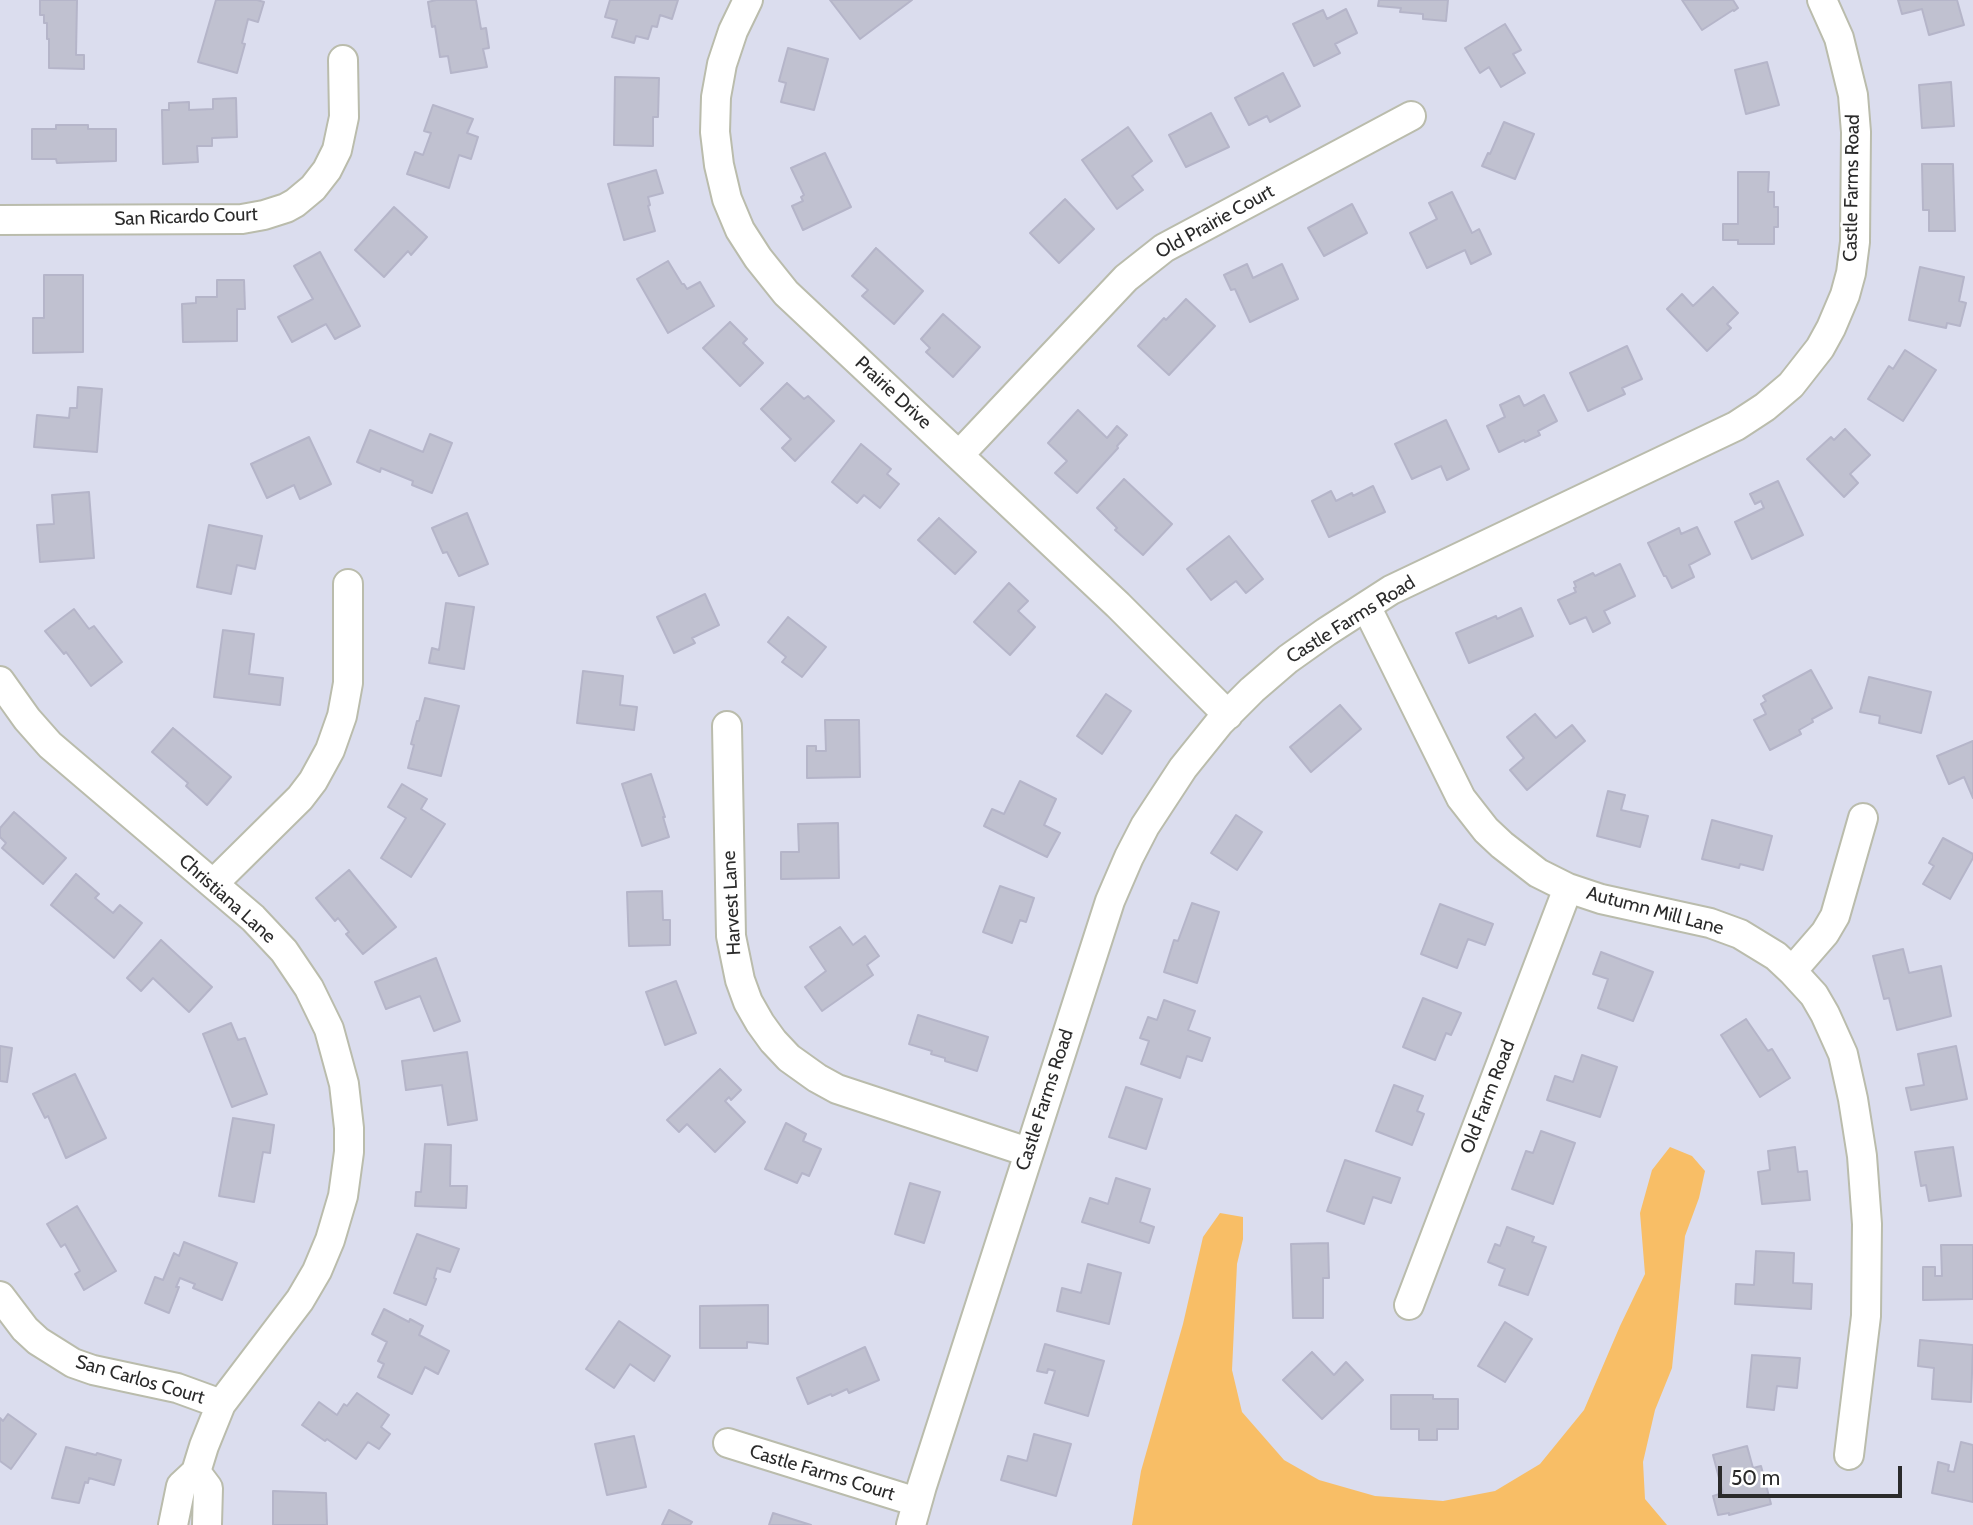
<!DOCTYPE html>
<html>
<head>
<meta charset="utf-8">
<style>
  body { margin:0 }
  #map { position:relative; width:1973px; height:1525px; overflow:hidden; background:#dbddee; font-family:Cabin,sans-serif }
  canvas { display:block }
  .scale { position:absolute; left:1718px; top:1466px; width:184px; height:32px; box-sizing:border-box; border:4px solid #2b2b2b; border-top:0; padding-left:9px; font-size:21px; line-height:24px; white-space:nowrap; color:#2b2b2b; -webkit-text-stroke:5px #fff; paint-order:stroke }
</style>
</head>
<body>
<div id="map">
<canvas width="1973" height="1525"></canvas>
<div class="scale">50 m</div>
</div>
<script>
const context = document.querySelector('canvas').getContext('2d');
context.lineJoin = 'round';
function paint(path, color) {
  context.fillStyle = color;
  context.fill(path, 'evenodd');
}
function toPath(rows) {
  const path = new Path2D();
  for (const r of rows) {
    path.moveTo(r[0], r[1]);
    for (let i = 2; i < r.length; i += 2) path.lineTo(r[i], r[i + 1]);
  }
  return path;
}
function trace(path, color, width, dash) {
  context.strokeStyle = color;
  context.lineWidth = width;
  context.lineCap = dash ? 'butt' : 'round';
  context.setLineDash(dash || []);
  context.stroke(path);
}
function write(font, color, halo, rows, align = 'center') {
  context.font = font + ' Cabin,sans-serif';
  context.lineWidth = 5;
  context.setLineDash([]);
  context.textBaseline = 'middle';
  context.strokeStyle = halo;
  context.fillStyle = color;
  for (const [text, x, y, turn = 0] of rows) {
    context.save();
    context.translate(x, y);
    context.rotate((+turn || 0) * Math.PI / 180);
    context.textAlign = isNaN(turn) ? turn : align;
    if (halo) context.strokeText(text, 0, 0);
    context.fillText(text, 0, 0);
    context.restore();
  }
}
paint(toPath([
  [1670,1147,1692,1156,1705,1171,1699,1198,1685,1236,1672,1368,1655,1410,1643,1462,1645,1499,1667,1525,1132,1525,1141,1471,1183,1324,1203,1237,1220,1213,1243,1217,1243,1239,1237,1264,1232,1370,1242,1412,1284,1460,1319,1480,1375,1496,1443,1501,1495,1491,1540,1464,1584,1410,1620,1326,1645,1274,1640,1213,1652,1170]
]), '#f8be66');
const building = toPath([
  [40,0,77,0,76,55,84,55,84,69,49,68,49,39,47,39,47,23,44,23,44,15,40,15,40,0],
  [216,0,257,0,264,2,258,22,248,19,242,43,245,44,237,73,198,62,216,0],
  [436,0,476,0,481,29,486,28,489,48,483,49,487,67,451,73,448,56,440,57,435,26,432,27,428,2,436,0],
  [610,0,678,0,672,19,660,15,657,27,652,26,648,39,636,36,634,43,612,37,617,20,605,17,610,0],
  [830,0,912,0,860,39,830,0],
  [1379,0,1448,0,1446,21,1423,19,1423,14,1400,12,1401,8,1378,6,1379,0],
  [1682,0,1733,0,1738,8,1734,11,1733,10,1702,30,1682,0],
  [1898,0,1957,0,1964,25,1929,35,1922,9,1902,14,1898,0],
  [1346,9,1357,33,1335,44,1340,53,1314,66,1293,24,1323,10,1327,19,1346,9],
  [1505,24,1521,50,1513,54,1525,73,1501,87,1489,67,1480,73,1465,48,1505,24],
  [788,48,828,59,814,110,781,102,786,83,779,81,788,48],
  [1767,62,1779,105,1746,114,1735,70,1767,62],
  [1283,73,1300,106,1270,122,1267,116,1249,125,1235,98,1283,73],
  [615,77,659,78,658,117,653,117,653,146,614,145,615,77],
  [1951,82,1954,126,1922,128,1919,85,1951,82],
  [236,98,237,137,212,138,212,146,197,146,198,162,163,164,162,110,169,110,169,103,189,102,189,110,213,109,213,99,236,98],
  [433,105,473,119,467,133,478,137,471,159,459,155,449,188,407,174,415,152,423,155,431,133,424,131,433,105],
  [1211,113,1229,147,1186,167,1169,135,1211,113],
  [1504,122,1534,134,1515,179,1482,166,1488,153,1490,154,1504,122],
  [56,125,88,125,88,129,116,129,116,161,57,163,56,159,32,159,32,129,56,129,56,125],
  [1128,127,1152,161,1132,176,1143,190,1117,209,1082,160,1128,127],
  [825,153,851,207,803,230,792,206,803,201,801,197,804,195,791,168,825,153],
  [1922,164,1953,164,1955,231,1929,231,1929,210,1923,210,1922,164],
  [656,170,663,193,648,197,650,205,648,206,655,231,624,240,608,184,656,170],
  [1738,172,1769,172,1768,192,1774,192,1774,207,1778,207,1778,227,1774,227,1774,244,1738,244,1738,240,1723,240,1723,224,1738,224,1738,172],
  [1452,192,1472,233,1479,229,1491,254,1471,264,1465,250,1427,268,1410,233,1437,219,1429,203,1452,192],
  [1065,199,1094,229,1059,263,1030,233,1065,199],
  [1352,204,1367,233,1324,256,1308,228,1352,204],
  [394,207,427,237,411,255,408,251,384,277,355,250,394,207],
  [876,248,923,291,894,324,862,296,868,290,852,276,876,248],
  [320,252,360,326,335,339,326,324,292,342,278,317,313,299,294,266,320,252],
  [668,261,682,284,684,284,687,289,700,282,714,306,668,333,637,279,668,261],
  [1247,264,1253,278,1282,264,1298,299,1250,322,1235,289,1231,290,1224,275,1247,264],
  [1920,267,1964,277,1959,301,1966,303,1960,326,1947,323,1946,328,1909,320,1920,267],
  [44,275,83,275,83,352,33,353,33,318,44,318,44,275],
  [217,280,244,280,245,309,237,309,237,341,183,342,182,304,196,303,196,297,217,297,217,280],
  [1713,287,1738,313,1727,324,1731,328,1707,351,1667,309,1682,294,1693,306,1713,287],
  [1186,299,1215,326,1169,375,1138,346,1164,318,1166,320,1186,299],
  [943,314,980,347,953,377,926,352,930,348,921,339,943,314],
  [730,322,747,339,743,343,763,363,740,386,703,348,730,322],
  [1627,346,1642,379,1622,388,1625,394,1588,411,1570,373,1627,346],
  [1905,350,1936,370,1903,421,1868,399,1889,366,1893,369,1905,350],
  [787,383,804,399,808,396,834,421,795,461,782,448,791,439,761,409,787,383],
  [78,387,102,389,97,452,34,447,37,415,69,418,70,408,77,408,78,387],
  [1544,395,1557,421,1538,431,1540,435,1525,442,1524,440,1499,452,1487,426,1505,417,1500,405,1519,396,1524,406,1544,395],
  [1078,410,1107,438,1117,426,1127,435,1117,446,1118,448,1077,493,1055,473,1067,461,1048,443,1078,410],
  [1446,420,1469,469,1447,480,1441,466,1412,479,1395,444,1446,420],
  [1845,429,1870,455,1850,474,1858,483,1844,497,1807,459,1831,437,1834,440,1845,429],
  [370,430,423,452,430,434,452,443,432,493,412,485,413,481,381,468,380,472,357,462,370,430],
  [309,437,331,484,300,499,294,485,267,498,251,464,309,437],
  [861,444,891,469,887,474,899,484,880,508,864,495,857,503,832,482,861,444],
  [1124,479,1172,524,1143,555,1115,530,1117,528,1097,508,1124,479],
  [1778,481,1803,535,1752,559,1735,522,1764,508,1761,501,1755,504,1750,494,1778,481],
  [1373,486,1385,512,1329,537,1312,501,1331,491,1336,501,1352,493,1353,496,1373,486],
  [89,492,94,558,40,562,37,525,54,524,52,495,89,492],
  [467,513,488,564,459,576,447,552,443,553,432,528,467,513],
  [939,518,976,552,955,574,918,540,939,518],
  [209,525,262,536,255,569,237,565,231,594,197,587,209,525],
  [1697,527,1710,554,1689,565,1694,577,1672,588,1666,576,1664,576,1648,543,1679,528,1681,534,1697,527],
  [1229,536,1263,579,1246,593,1236,581,1211,600,1187,569,1229,536],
  [1620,564,1635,596,1604,611,1610,623,1593,632,1586,617,1570,624,1558,600,1576,592,1574,588,1576,587,1574,582,1593,573,1595,576,1620,564],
  [1009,583,1028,601,1018,611,1035,627,1010,655,974,622,1009,583],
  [705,594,719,625,692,638,695,643,674,653,657,617,705,594],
  [446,603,474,607,464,669,429,663,432,648,439,650,446,603],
  [1521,608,1533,636,1469,663,1456,633,1496,616,1497,619,1521,608],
  [74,609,89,629,94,626,122,662,91,686,66,652,64,654,45,631,74,609],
  [788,617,826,647,802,677,782,662,786,657,768,642,788,617],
  [223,630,254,634,249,674,283,678,280,705,214,697,223,630],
  [1811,670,1832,708,1812,719,1813,722,1799,730,1801,734,1770,750,1754,720,1766,714,1761,704,1766,701,1763,696,1811,670],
  [583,671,623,676,620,705,637,707,634,730,577,723,583,671],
  [1869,677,1931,692,1921,733,1879,723,1880,716,1860,712,1869,677],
  [1106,694,1131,711,1102,754,1077,736,1106,694],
  [425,698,459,706,441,776,408,768,414,745,411,744,417,721,419,721,425,698],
  [1340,705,1361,729,1311,772,1290,747,1340,705],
  [1535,714,1556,738,1572,725,1585,741,1527,790,1510,770,1524,758,1507,737,1535,714],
  [825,720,859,720,860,777,807,778,807,746,816,746,816,751,826,751,825,720],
  [173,728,231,777,207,805,186,786,188,783,152,752,173,728],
  [1973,741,1973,798,1964,777,1949,784,1937,756,1973,741],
  [651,774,665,817,663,817,669,837,642,846,622,784,651,774],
  [1020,781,1056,799,1044,825,1060,833,1047,857,984,826,992,809,1004,814,1020,781],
  [402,784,427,799,421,809,445,824,411,877,381,858,406,818,388,807,402,784],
  [1608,791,1625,795,1621,810,1648,816,1640,847,1597,836,1608,791],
  [14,812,66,858,43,884,2,848,6,843,0,837,0,828,14,812],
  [1236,815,1262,832,1237,870,1211,853,1236,815],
  [1712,820,1772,836,1763,870,1740,864,1739,868,1702,859,1712,820],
  [838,823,839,878,781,879,781,852,799,852,798,824,838,823],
  [1943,838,1973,854,1973,858,1950,899,1923,884,1934,866,1929,863,1943,838],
  [349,870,396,927,363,954,346,934,349,932,338,918,335,921,316,898,349,870],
  [76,874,99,894,95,898,113,913,120,905,142,923,114,958,51,905,76,874],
  [1000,886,1034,898,1026,922,1020,920,1012,943,983,932,1000,886],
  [662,891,663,920,670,920,670,945,629,946,627,892,662,891],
  [1192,903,1219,912,1197,983,1164,972,1174,940,1178,941,1192,903],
  [1440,904,1493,924,1485,945,1468,939,1457,968,1421,954,1440,904],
  [840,927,853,945,865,936,879,956,867,965,873,975,822,1011,805,987,826,971,810,947,840,927],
  [161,940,212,987,189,1012,153,978,141,991,127,978,161,940],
  [1903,949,1909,973,1941,966,1951,1016,1897,1030,1889,998,1884,999,1873,956,1903,949],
  [1601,952,1653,972,1633,1021,1598,1008,1608,979,1593,974,1601,952],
  [436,958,460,1021,434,1031,420,996,386,1009,375,982,436,958],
  [676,981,696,1033,665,1045,646,992,676,981],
  [1423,998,1461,1013,1451,1035,1446,1033,1435,1060,1403,1047,1423,998],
  [1164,1000,1195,1011,1188,1030,1210,1038,1202,1061,1187,1056,1180,1078,1141,1064,1149,1041,1140,1038,1148,1017,1157,1020,1164,1000],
  [918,1015,988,1037,977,1071,945,1061,945,1058,931,1054,932,1051,909,1044,918,1015],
  [1746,1019,1768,1051,1772,1049,1790,1078,1760,1097,1721,1035,1746,1019],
  [231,1023,238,1040,245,1038,267,1094,232,1107,203,1034,231,1023],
  [0,1046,12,1048,7,1082,0,1081,0,1046],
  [1956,1046,1967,1099,1911,1110,1906,1088,1924,1085,1918,1054,1956,1046],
  [467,1052,477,1120,448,1125,442,1085,406,1090,402,1061,467,1052],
  [1582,1055,1617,1067,1600,1117,1547,1100,1555,1076,1573,1082,1582,1055],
  [720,1069,741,1090,731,1100,729,1097,725,1101,745,1122,715,1152,687,1124,679,1132,667,1120,720,1069],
  [75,1074,106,1138,66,1158,48,1116,45,1118,33,1094,75,1074],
  [1394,1085,1423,1096,1417,1111,1424,1114,1412,1145,1376,1131,1394,1085],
  [1126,1087,1162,1099,1146,1149,1109,1137,1126,1087],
  [233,1118,274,1125,270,1153,263,1152,254,1202,219,1196,233,1118],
  [786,1123,806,1134,803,1141,821,1149,809,1176,802,1173,797,1183,765,1169,786,1123],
  [1541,1131,1575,1143,1553,1204,1512,1189,1526,1151,1533,1153,1541,1131],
  [425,1144,451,1145,450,1186,467,1186,466,1208,415,1206,416,1192,421,1192,425,1144],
  [1795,1147,1798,1172,1807,1171,1810,1200,1762,1204,1758,1172,1770,1170,1768,1151,1795,1147],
  [1953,1147,1961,1196,1929,1201,1926,1185,1921,1186,1915,1152,1953,1147],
  [1345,1160,1400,1178,1391,1203,1373,1197,1364,1224,1327,1211,1345,1160],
  [1116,1178,1150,1189,1140,1222,1154,1227,1149,1243,1082,1222,1090,1198,1108,1204,1116,1178],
  [910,1183,940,1192,924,1243,895,1234,910,1183],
  [77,1206,116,1271,84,1290,75,1274,80,1271,65,1244,61,1247,47,1224,77,1206],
  [1507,1227,1534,1237,1532,1242,1546,1247,1528,1295,1499,1285,1505,1269,1488,1262,1495,1244,1500,1246,1507,1227],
  [417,1234,459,1249,450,1272,437,1268,434,1278,436,1279,426,1305,394,1293,417,1234],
  [184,1242,237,1263,222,1300,193,1288,195,1284,180,1278,176,1287,179,1287,169,1313,145,1303,155,1277,163,1280,174,1253,179,1256,184,1242],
  [1328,1243,1329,1278,1323,1278,1323,1318,1293,1318,1291,1244,1328,1243],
  [1941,1245,1973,1245,1973,1299,1923,1300,1923,1267,1935,1267,1935,1276,1942,1276,1941,1245],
  [1756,1251,1794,1253,1793,1283,1812,1284,1811,1309,1735,1304,1736,1284,1754,1285,1756,1251],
  [1088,1264,1121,1273,1109,1324,1057,1311,1062,1288,1081,1293,1088,1264],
  [768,1305,768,1344,747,1342,747,1348,700,1348,700,1306,768,1305],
  [384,1309,409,1322,410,1319,423,1326,419,1335,449,1351,438,1374,425,1367,412,1394,378,1377,384,1364,378,1361,387,1342,372,1334,384,1309],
  [619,1321,670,1356,654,1381,630,1364,614,1388,586,1369,619,1321],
  [1505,1322,1532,1339,1505,1382,1478,1366,1505,1322],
  [1920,1340,1973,1345,1971,1402,1932,1399,1934,1368,1918,1366,1920,1340],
  [1045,1344,1104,1361,1088,1416,1045,1403,1055,1371,1048,1369,1047,1373,1037,1371,1045,1344],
  [865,1347,879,1380,849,1393,847,1389,832,1396,831,1394,808,1404,797,1378,865,1347],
  [1312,1352,1334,1375,1346,1362,1363,1380,1322,1419,1283,1380,1312,1352],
  [1752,1355,1800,1358,1797,1388,1777,1386,1774,1410,1747,1407,1752,1355],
  [357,1393,389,1415,381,1427,390,1434,379,1449,368,1442,356,1459,327,1439,325,1441,302,1425,319,1402,337,1415,344,1404,347,1406,357,1393],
  [1391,1395,1433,1395,1433,1399,1458,1399,1458,1429,1437,1429,1437,1440,1419,1440,1419,1429,1391,1429,1391,1395],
  [8,1414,36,1434,11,1469,0,1461,0,1418,3,1421,8,1414],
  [1034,1434,1071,1444,1056,1496,1001,1480,1008,1456,1027,1461,1034,1434],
  [634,1436,646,1487,607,1495,595,1444,634,1436],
  [1961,1442,1973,1445,1973,1502,1932,1493,1938,1462,1949,1465,1948,1471,1954,1472,1961,1442],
  [1747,1446,1753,1468,1761,1466,1771,1504,1729,1515,1729,1513,1718,1515,1713,1496,1723,1493,1713,1455,1747,1446],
  [66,1447,96,1455,97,1453,121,1460,114,1485,89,1478,88,1483,85,1482,79,1503,52,1498,66,1447],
  [273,1491,326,1493,327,1525,273,1525,273,1491],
  [669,1510,692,1522,690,1525,662,1525,669,1510],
  [773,1513,811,1525,769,1525,773,1513]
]);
paint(building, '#c0c1d0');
trace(building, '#b5b5c9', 2);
const street = toPath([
  [748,0,733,31,722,64,716,97,715,132,719,165,727,199,740,230,758,258,786,293,1118,605,1228,715],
  [0,220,242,219,264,215,286,208,295,203,313,188,327,170,337,150,344,117,343,60],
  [959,455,1126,278,1164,248,1411,116],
  [1366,606,1461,798,1486,830,1502,845,1538,873,1568,888,1601,899,1710,923,1740,934,1776,956,1792,971,1814,995,1825,1014,1843,1054,1853,1099,1862,1156,1867,1224,1866,1316,1849,1455],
  [0,681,27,719,50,745,253,918,284,951,309,988,329,1029,344,1084,349,1128,349,1152,343,1196,330,1240,317,1271,300,1300,221,1404,204,1446,196,1472,181,1486,173,1525],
  [727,726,731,936,740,980,748,1002,760,1023,773,1041,789,1058,817,1078,837,1089,1028,1152],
  [213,884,300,798,313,781,330,750,342,716,348,683,348,584],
  [1792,971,1825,933,1835,916,1863,818],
  [0,1296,25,1329,38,1341,73,1363,93,1370,177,1388,221,1404],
  [1409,1305,1568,888],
  [728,1443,917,1502],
  [196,1472,208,1488,207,1525],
  [911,1525,922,1486,1110,901,1129,857,1145,826,1183,768,1220,722,1252,690,1288,659,1326,632,1391,590,1736,426,1765,407,1791,385,1820,348,1831,328,1845,295,1851,273,1855,242,1856,132,1853,95,1839,38,1822,0]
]);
trace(street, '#babcac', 32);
trace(street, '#fff', 28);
write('19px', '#2b2b2b', '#fff', [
  ["Castle Farms Road",1852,188,-89],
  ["San Ricardo Court",186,217,-2],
  ["Old Prairie Court",1215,222,-29],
  ["Prairie Drive",893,393,43],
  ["Castle Farms Road",1351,620,-32],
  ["Christiana Lane",227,899,42],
  ["Harvest Lane",732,903,-93],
  ["Autumn Mill Lane",1655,911,15],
  ["Old Farm Road",1488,1097,-69],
  ["Castle Farms Road",1045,1100,-72],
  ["San Carlos Court",140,1380,16],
  ["Castle Farms Court",822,1473,17]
]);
</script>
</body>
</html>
